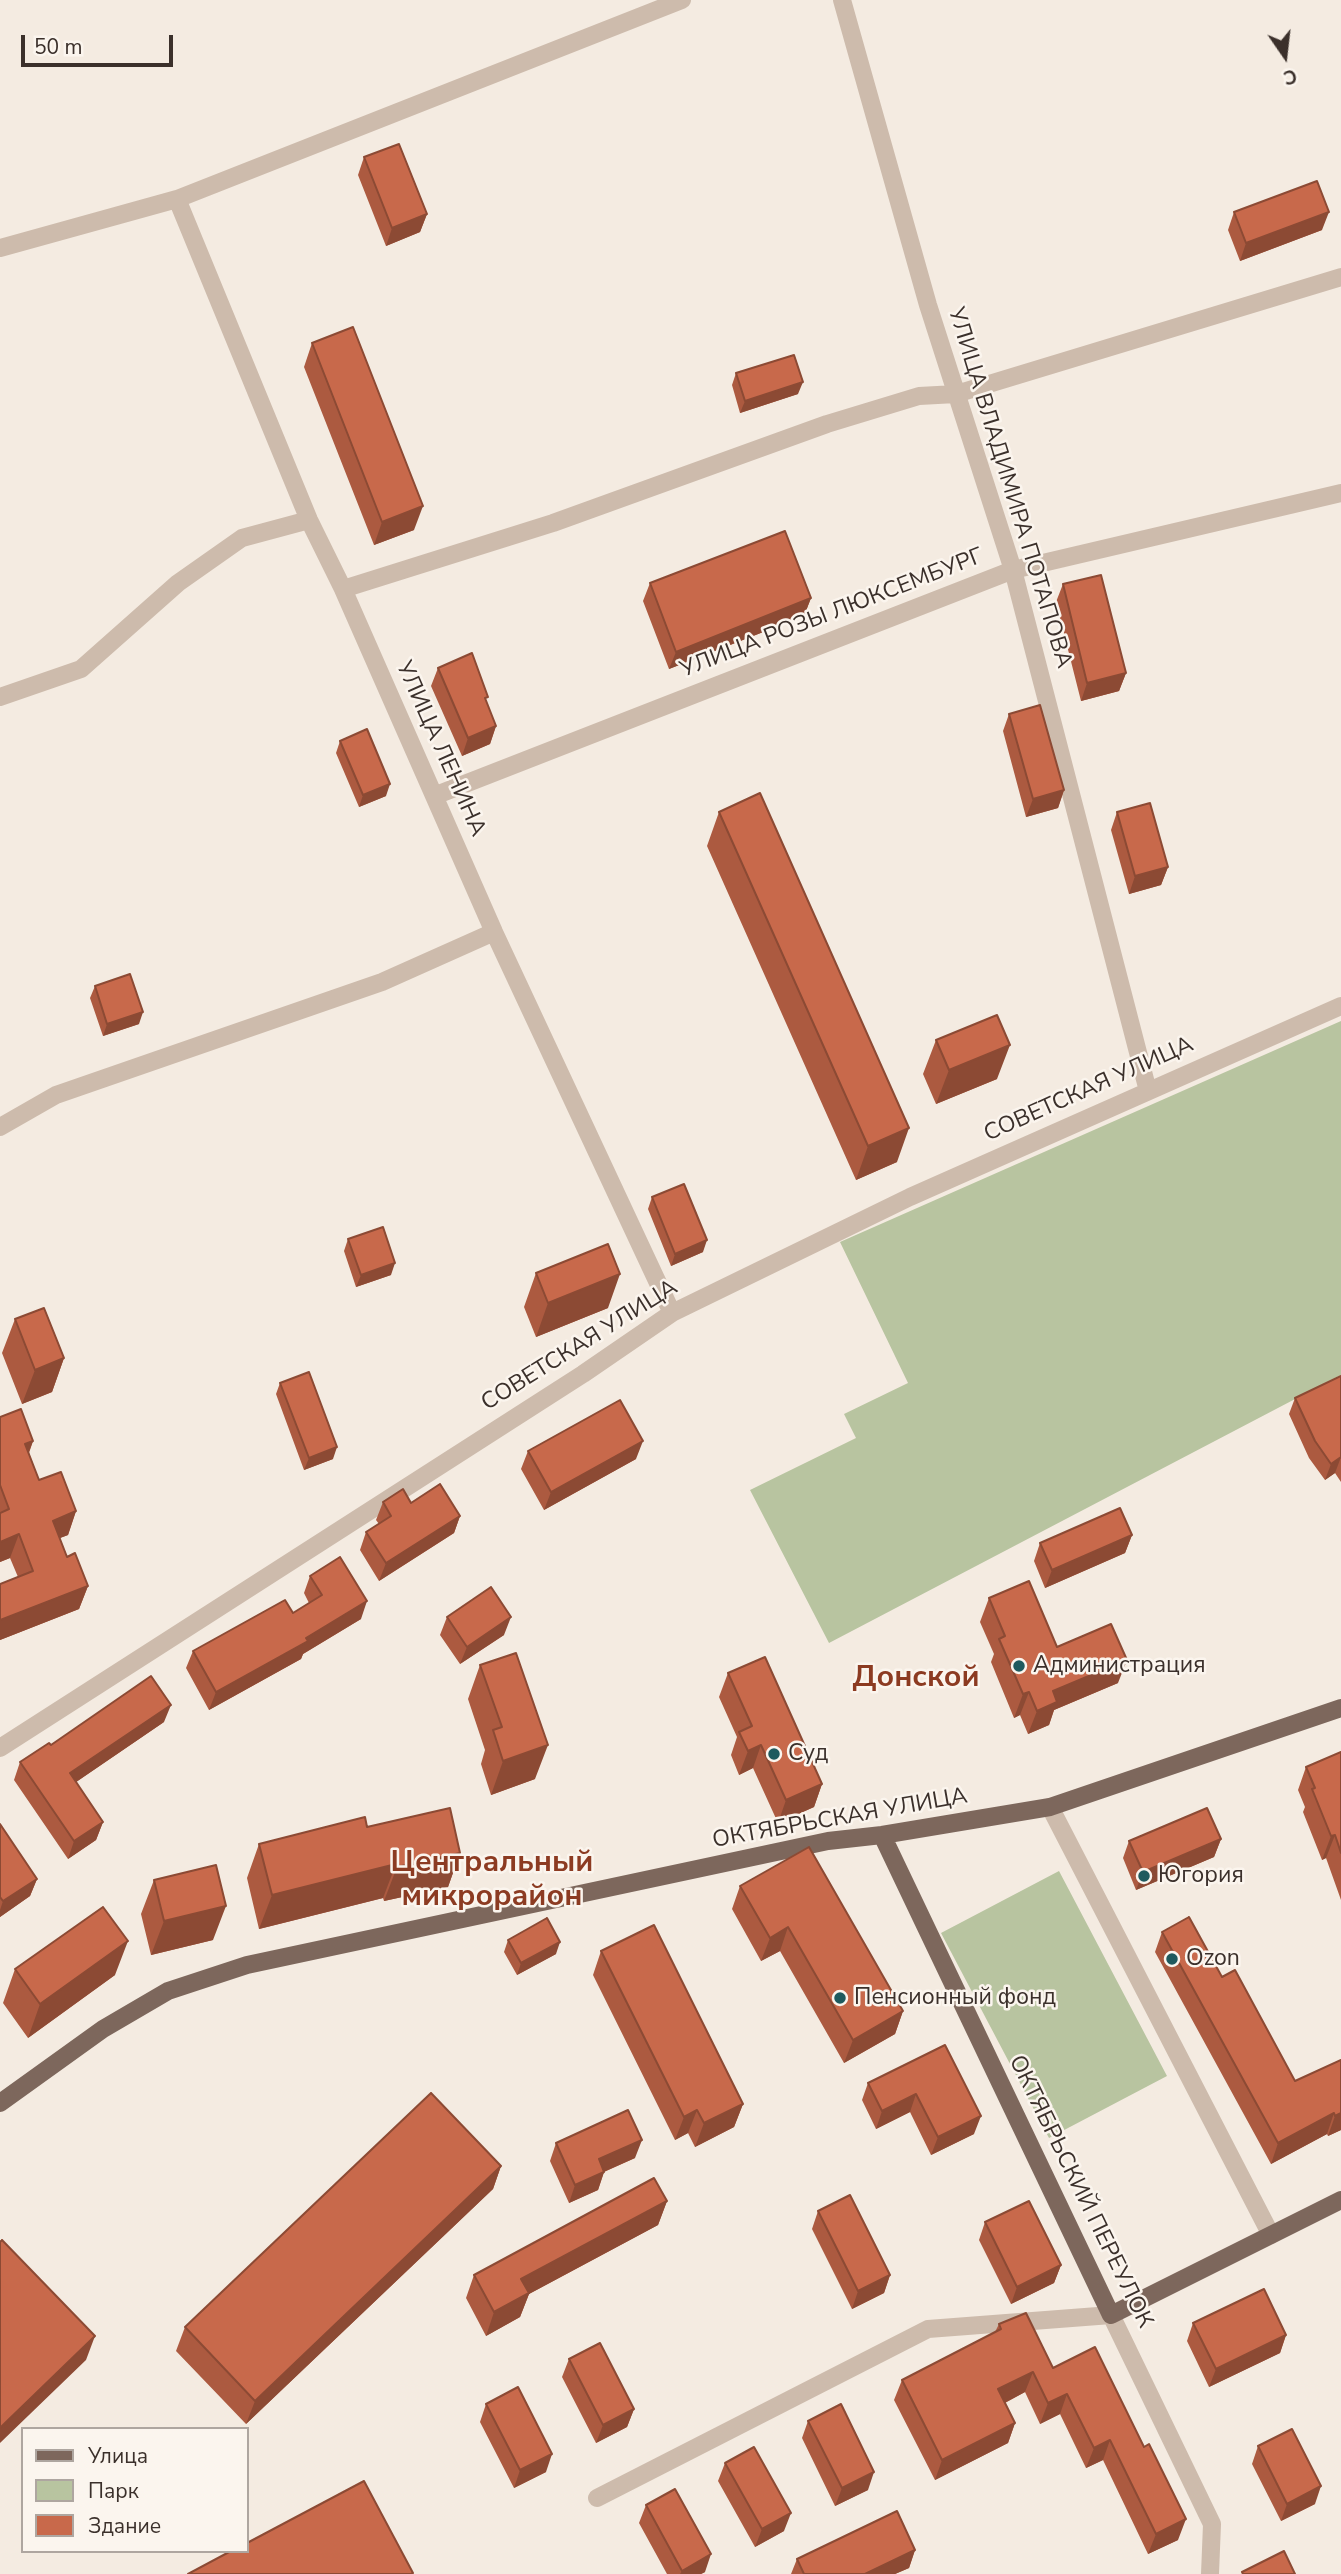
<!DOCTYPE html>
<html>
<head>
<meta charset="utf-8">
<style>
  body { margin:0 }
  #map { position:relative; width:1341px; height:2574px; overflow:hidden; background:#f4ebe1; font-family:"Nunito Sans",sans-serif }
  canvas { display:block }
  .legend { position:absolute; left:21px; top:2427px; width:228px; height:126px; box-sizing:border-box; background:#fbf5ee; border:2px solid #aea6a0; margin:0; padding:9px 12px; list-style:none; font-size:21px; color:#3b302b }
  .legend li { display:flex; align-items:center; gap:14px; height:35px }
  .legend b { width:35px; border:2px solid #aea6a0 }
  .north { position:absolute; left:1250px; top:21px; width:70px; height:70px; -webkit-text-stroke:5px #fbf5ee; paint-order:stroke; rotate:166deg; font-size:19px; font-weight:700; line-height:28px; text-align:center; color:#3b302b }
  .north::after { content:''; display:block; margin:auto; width:24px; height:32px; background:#3b302b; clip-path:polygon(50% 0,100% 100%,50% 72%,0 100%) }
  .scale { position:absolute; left:21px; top:35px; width:152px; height:32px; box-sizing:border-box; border:4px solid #3b302b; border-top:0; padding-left:9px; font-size:21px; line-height:24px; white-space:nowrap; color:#3b302b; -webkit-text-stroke:5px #fbf5ee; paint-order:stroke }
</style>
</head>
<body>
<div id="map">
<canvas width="1341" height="2574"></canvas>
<ul class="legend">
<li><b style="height:9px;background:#7d675c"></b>Улица</li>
<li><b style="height:19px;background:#b8c4a0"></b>Парк</li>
<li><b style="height:19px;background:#c8694b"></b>Здание</li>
</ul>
<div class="north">С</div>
<div class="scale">50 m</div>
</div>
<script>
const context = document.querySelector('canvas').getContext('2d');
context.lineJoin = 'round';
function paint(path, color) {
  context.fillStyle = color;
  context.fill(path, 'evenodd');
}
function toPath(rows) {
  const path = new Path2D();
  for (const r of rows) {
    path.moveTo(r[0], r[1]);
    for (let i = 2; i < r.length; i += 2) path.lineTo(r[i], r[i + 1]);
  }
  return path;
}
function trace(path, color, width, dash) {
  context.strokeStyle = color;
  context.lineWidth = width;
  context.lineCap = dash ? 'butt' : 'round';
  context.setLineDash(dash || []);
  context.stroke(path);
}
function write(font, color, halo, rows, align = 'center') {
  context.font = font + ' "Nunito Sans",sans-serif';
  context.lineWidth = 5;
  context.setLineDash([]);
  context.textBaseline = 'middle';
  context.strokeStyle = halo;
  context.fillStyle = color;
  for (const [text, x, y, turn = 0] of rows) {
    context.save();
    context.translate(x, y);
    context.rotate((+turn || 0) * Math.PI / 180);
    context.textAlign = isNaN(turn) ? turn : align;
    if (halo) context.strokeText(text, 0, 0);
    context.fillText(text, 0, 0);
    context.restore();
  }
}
paint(toPath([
  [1341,1021,1341,1375,829,1643,750,1490,856,1438,844,1414,908,1383,840,1242],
  [1059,1871,1167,2076,1049,2138,941,1933]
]), '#b8c4a0');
trace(toPath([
  [842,0,928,305,1013,570,1148,1091],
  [177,199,309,520,343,589,494,932,672,1313],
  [0,248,177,199,682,0],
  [343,589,553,523,827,424,919,396,956,394,1341,277],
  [0,697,81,669,178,583,242,538,309,520],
  [434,796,1013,570,1341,493],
  [0,1127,56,1095,382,982,494,932],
  [0,1748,583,1374,672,1313,910,1197,1341,1006],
  [1050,1807,1271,2235],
  [597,2498,928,2329,1111,2315,1212,2524,1210,2574]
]), '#cdbbac', 18);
trace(toPath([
  [882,1835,1111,2315,1341,2200],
  [0,2103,103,2029,168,1991,247,1965,828,1841,882,1835,1050,1807,1341,1708]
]), '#7d675c', 18);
paint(toPath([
  [364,157,427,214,420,232,386,246,358,175],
  [1234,212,1322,230,1240,261,1228,230],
  [312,343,414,530,374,545,304,367],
  [736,373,798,394,740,413,732,385],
  [650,583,811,598,804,616,669,669,643,601],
  [1063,584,1126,673,1119,691,1081,701,1056,602],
  [438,668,486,702,496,726,490,744,462,756,431,686],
  [1009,714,1064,790,1058,808,1026,817,1003,731],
  [340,741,386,796,359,807,336,753],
  [719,812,897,1162,856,1180,707,846],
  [1117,812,1168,867,1161,885,1129,894,1111,830],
  [95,986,139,1024,103,1036,90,998],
  [936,1040,997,1079,936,1104,923,1074],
  [652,1197,703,1252,671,1266,648,1209],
  [348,1239,391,1275,356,1287,344,1251],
  [536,1273,608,1308,536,1337,524,1307],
  [15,1319,64,1358,52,1392,22,1404,2,1353],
  [1341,1376,1341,1482,1335,1473,1325,1480,1309,1458,1289,1414,1295,1398],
  [280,1383,333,1459,304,1470,276,1394],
  [0,1417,33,1441,29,1453,39,1480,76,1511,68,1535,60,1538,67,1557,88,1586,79,1609,0,1640,0,1584,18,1577,10,1558,0,1562],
  [528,1451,636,1459,544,1510,521,1469],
  [383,1502,411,1503,460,1516,454,1533,379,1581,360,1550,366,1532,379,1524,376,1520],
  [1132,1535,1125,1553,1045,1588,1034,1561,1040,1543],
  [310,1576,361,1619,303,1654,301,1659,209,1710,186,1668,193,1651,293,1613,309,1603,304,1593],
  [989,1598,1057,1647,1118,1683,1054,1710,1049,1725,1028,1734,1020,1715,1014,1718,991,1662,994,1654,980,1622],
  [447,1617,504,1635,460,1664,440,1635],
  [480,1665,535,1779,491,1795,481,1764,485,1750,468,1699],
  [728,1673,822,1784,814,1807,778,1823,753,1768,739,1775,731,1755,737,1737,719,1697],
  [164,1722,76,1782,103,1822,96,1840,68,1859,14,1780,20,1762,51,1745],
  [1341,1752,1341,1900,1326,1858,1322,1860,1303,1812,1305,1807,1298,1790,1306,1767],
  [0,1824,37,1879,30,1896,0,1917],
  [1221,1839,1214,1857,1136,1890,1123,1858,1129,1841],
  [259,1844,460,1853,448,1887,384,1901,383,1898,259,1929,247,1878],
  [154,1880,213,1940,151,1955,141,1914],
  [740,1886,903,2011,895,2034,844,2063,780,1951,761,1961,732,1909],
  [1162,1932,1222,1977,1295,2081,1341,2060,1341,2130,1328,2136,1327,2134,1271,2164,1155,1952],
  [508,1940,556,1954,517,1975,504,1952],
  [601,1951,743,2104,734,2127,695,2147,688,2133,675,2140,593,1975],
  [15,1969,115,1975,28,2038,3,2003],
  [945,2045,974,2134,931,2155,910,2112,876,2129,862,2100,868,2083],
  [556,2143,635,2158,604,2172,598,2190,569,2203,550,2161],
  [501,2166,493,2189,246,2424,176,2351,185,2327],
  [667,2201,658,2225,529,2294,520,2317,486,2336,466,2298,474,2275],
  [818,2211,890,2275,884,2293,852,2309,812,2229],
  [985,2222,1061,2265,1054,2283,1011,2304,979,2240],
  [1193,2323,1286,2335,1280,2353,1209,2387,1187,2341],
  [999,2324,1053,2368,1095,2347,1178,2540,1148,2554,1103,2460,1086,2468,1060,2414,1040,2424,1025,2392,1005,2403,1015,2423,1008,2443,935,2480,894,2400,902,2380,995,2332],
  [569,2359,634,2409,627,2427,596,2443,562,2377],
  [486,2404,546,2472,514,2488,480,2422],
  [808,2421,868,2490,835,2506,802,2438],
  [1258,2446,1315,2504,1281,2521,1252,2464],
  [725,2463,784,2531,755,2547,718,2481],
  [646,2505,705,2572,701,2574,667,2574,639,2523],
  [915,2550,909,2568,895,2574,791,2574,797,2559]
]), '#ac5a40');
paint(toPath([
  [1329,212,1322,230,1240,261,1246,243],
  [427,214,420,232,386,246,392,228],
  [803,382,798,394,740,413,745,401],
  [423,506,414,530,374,545,382,522],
  [811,598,804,616,669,669,676,652],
  [1126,673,1119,691,1081,701,1087,683],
  [496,726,490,744,462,756,468,738],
  [390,784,386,796,359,807,363,795],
  [1064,790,1058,808,1026,817,1033,799],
  [1168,867,1161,885,1129,894,1135,876],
  [143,1012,139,1024,103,1036,107,1024],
  [1010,1045,997,1079,936,1104,949,1070],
  [909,1128,897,1162,856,1180,868,1146],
  [707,1240,703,1252,671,1266,675,1254],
  [395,1263,391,1275,356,1287,361,1275],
  [620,1274,608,1308,536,1337,548,1303],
  [64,1358,52,1392,22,1404,35,1370],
  [33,1441,24,1465,25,1444],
  [643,1441,636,1459,544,1510,551,1492],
  [337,1447,333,1459,304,1470,309,1458],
  [1341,1457,1335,1473,1325,1480,1331,1464],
  [76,1511,68,1535,44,1544,53,1521],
  [460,1516,454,1533,379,1581,386,1563],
  [19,1534,10,1558,0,1562,0,1542],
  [1132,1535,1125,1553,1045,1588,1052,1570],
  [88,1586,79,1609,0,1640,0,1620],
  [367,1601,361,1619,303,1654,301,1659,209,1710,216,1692],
  [511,1617,504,1635,460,1664,467,1647],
  [1127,1660,1118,1683,1054,1710,1049,1725,1028,1734,1037,1711,1053,1691],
  [1029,1692,1020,1715,1014,1718,1023,1694],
  [171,1705,164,1722,63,1791,70,1773],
  [548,1745,535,1779,491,1795,503,1761],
  [761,1745,753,1768,739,1775,748,1751],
  [822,1784,814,1807,778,1823,786,1800],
  [103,1822,96,1840,68,1859,74,1841],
  [1335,1835,1326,1858,1322,1860,1331,1836],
  [1221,1839,1214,1857,1136,1890,1143,1872],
  [460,1853,448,1887,384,1901,397,1867],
  [396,1864,383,1898,259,1929,272,1895],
  [37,1879,30,1896,0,1917,0,1910,3,1901],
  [226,1906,213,1940,151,1955,164,1921],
  [788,1927,780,1951,761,1961,770,1938],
  [128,1941,115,1975,28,2038,40,2004],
  [560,1942,556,1954,517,1975,521,1963],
  [903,2011,895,2034,844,2063,853,2040],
  [916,2094,910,2112,876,2129,882,2111],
  [743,2104,734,2127,695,2147,704,2123],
  [697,2110,688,2133,675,2140,684,2117],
  [1334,2113,1327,2134,1271,2164,1278,2143],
  [1341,2113,1341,2130,1328,2136,1335,2116],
  [981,2116,974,2134,931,2155,938,2137],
  [642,2140,635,2158,592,2177,599,2159],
  [501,2166,493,2189,246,2424,255,2401],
  [604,2172,598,2190,569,2203,575,2185],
  [667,2201,658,2225,529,2294,520,2317,486,2336,494,2312,521,2279],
  [1061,2265,1054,2283,1011,2304,1017,2287],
  [890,2275,884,2293,852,2309,858,2291],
  [1286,2335,1280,2353,1209,2387,1216,2369],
  [95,2336,86,2360,0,2443,0,2428],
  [1033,2372,1025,2392,991,2410,998,2389],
  [1067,2394,1060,2414,1040,2424,1048,2403],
  [634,2409,627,2427,596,2443,603,2425],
  [1015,2423,1008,2443,935,2480,942,2460],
  [1110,2440,1103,2460,1086,2468,1094,2448],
  [552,2454,546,2472,514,2488,520,2470],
  [874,2472,868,2490,835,2506,842,2488],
  [1321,2486,1315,2504,1281,2521,1287,2504],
  [791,2513,784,2531,755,2547,762,2529],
  [1186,2519,1178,2540,1148,2554,1156,2534],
  [915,2550,909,2568,895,2574,865,2574],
  [711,2554,705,2572,701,2574,680,2574,682,2571]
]), '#8c4a34');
const building = toPath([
  [399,144,427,214,392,228,364,157,399,144],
  [1317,181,1329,212,1246,243,1234,212,1317,181],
  [353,327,423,506,382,522,312,343,353,327],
  [794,355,803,382,745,401,736,373,794,355],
  [785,531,811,598,676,652,650,583,785,531],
  [1101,575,1126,673,1087,683,1063,584,1101,575],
  [472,653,488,697,485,698,496,726,468,738,438,668,472,653],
  [1040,705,1064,790,1033,799,1009,714,1040,705],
  [367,729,390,784,363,795,340,741,367,729],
  [760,793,909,1128,868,1146,719,812,760,793],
  [1150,803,1168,867,1135,876,1117,812,1150,803],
  [130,974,143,1012,107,1024,95,986,130,974],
  [997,1015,1010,1045,949,1070,936,1040,997,1015],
  [684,1184,707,1240,675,1254,652,1197,684,1184],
  [383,1227,395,1263,361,1275,348,1239,383,1227],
  [608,1244,620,1274,548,1303,536,1273,608,1244],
  [44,1308,64,1358,35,1370,15,1319,44,1308],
  [309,1372,337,1447,309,1458,280,1383,309,1372],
  [1341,1376,1341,1457,1331,1464,1315,1441,1295,1398,1341,1376],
  [620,1400,643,1441,551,1492,528,1451,620,1400],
  [21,1409,33,1441,25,1444,39,1480,61,1472,76,1511,53,1521,67,1557,75,1553,88,1586,0,1620,0,1584,33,1571,19,1534,0,1542,0,1513,9,1509,0,1485,0,1417,21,1409],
  [440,1484,460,1516,386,1563,366,1532,391,1516,383,1502,403,1489,411,1503,440,1484],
  [1120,1508,1132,1535,1052,1570,1040,1543,1120,1508],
  [340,1557,367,1601,306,1638,308,1641,216,1692,193,1651,285,1600,293,1613,322,1595,310,1576,340,1557],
  [1029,1581,1057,1647,1111,1624,1127,1660,1053,1691,1057,1702,1037,1711,1029,1692,1023,1694,999,1639,1005,1636,989,1598,1029,1581],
  [491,1587,511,1617,467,1647,447,1617,491,1587],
  [516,1653,548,1745,503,1761,493,1730,502,1727,480,1665,516,1653],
  [765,1657,822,1784,786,1800,761,1745,748,1751,739,1732,752,1726,728,1673,765,1657],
  [151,1676,171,1705,70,1773,103,1822,74,1841,20,1762,49,1743,51,1745,151,1676],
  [1341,1752,1341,1853,1335,1835,1331,1836,1312,1789,1315,1788,1306,1767,1341,1752],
  [450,1808,460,1853,397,1867,396,1864,272,1895,259,1844,365,1817,367,1827,450,1808],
  [1207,1808,1221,1839,1143,1872,1129,1841,1207,1808],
  [0,1824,37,1879,3,1901,0,1897,0,1824],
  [809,1847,903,2011,853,2040,788,1927,770,1938,740,1886,809,1847],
  [216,1865,226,1906,164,1921,154,1880,216,1865],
  [103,1907,128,1941,40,2004,15,1969,103,1907],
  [1189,1917,1222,1977,1235,1970,1295,2081,1341,2060,1341,2113,1335,2116,1334,2113,1278,2143,1162,1932,1189,1917],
  [547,1918,560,1942,521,1963,508,1940,547,1918],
  [654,1925,743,2104,704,2123,697,2110,684,2117,601,1951,654,1925],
  [945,2045,981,2116,938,2137,916,2094,882,2111,868,2083,945,2045],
  [431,2093,501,2166,255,2401,185,2327,431,2093],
  [628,2110,642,2140,599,2159,604,2172,575,2185,556,2143,628,2110],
  [654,2178,667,2201,521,2279,529,2293,494,2312,474,2275,654,2178],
  [850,2195,890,2275,858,2291,818,2211,850,2195],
  [1029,2201,1061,2265,1017,2287,985,2222,1029,2201],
  [2,2240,95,2336,0,2428,0,2242,2,2240],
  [1264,2289,1286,2335,1216,2369,1193,2323,1264,2289],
  [1026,2313,1053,2368,1095,2347,1144,2447,1149,2444,1186,2519,1156,2534,1110,2440,1094,2448,1067,2394,1048,2403,1033,2372,998,2389,1015,2423,942,2460,902,2380,1001,2329,999,2324,1026,2313],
  [600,2343,634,2409,603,2425,569,2359,600,2343],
  [518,2387,552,2454,520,2470,486,2404,518,2387],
  [841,2404,874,2472,842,2488,808,2421,841,2404],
  [1292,2429,1321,2486,1287,2504,1258,2446,1292,2429],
  [754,2447,791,2513,762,2529,725,2463,754,2447],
  [364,2481,413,2573,411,2574,188,2574,231,2551,247,2551,247,2543,364,2481],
  [675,2489,711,2554,682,2571,646,2505,675,2489],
  [897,2511,915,2550,865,2574,804,2574,797,2559,897,2511],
  [1284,2551,1295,2574,1243,2574,1242,2572,1284,2551]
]);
paint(building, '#c8694b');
trace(building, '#8c4a34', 2);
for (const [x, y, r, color] of [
  [1019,1666,7,"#1f5a5e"],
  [774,1754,7,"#1f5a5e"],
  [1144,1876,7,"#1f5a5e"],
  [1172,1959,7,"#1f5a5e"],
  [840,1998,7,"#1f5a5e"]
]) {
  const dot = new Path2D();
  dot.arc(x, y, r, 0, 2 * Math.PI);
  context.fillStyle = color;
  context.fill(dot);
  trace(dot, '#fbf5ee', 2.5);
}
write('23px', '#3b302b', '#fbf5ee', [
  ["УЛИЦА ВЛАДИМИРА ПОТАПОВА",1009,488,73],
  ["УЛИЦА РОЗЫ ЛЮКСЕМБУРГ",832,614,-21],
  ["УЛИЦА ЛЕНИНА",440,749,66],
  ["СОВЕТСКАЯ УЛИЦА",1089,1090,-24],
  ["СОВЕТСКАЯ УЛИЦА",580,1346,-32],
  ["ОКТЯБРЬСКАЯ УЛИЦА",840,1819,-10],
  ["ОКТЯБРЬСКИЙ ПЕРЕУЛОК",1080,2192,64]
]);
write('23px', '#3b302b', '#fbf5ee', [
  ["Администрация",1033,1666],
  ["Суд",788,1754],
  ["Югория",1158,1876],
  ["Ozon",1186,1959],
  ["Пенсионный фонд",854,1998]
], 'left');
write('bold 30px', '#8c3b22', '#fbf5ee', [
  ["Донской",916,1679],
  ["Центральный",492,1864],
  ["микрорайон",492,1898]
]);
</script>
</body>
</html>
